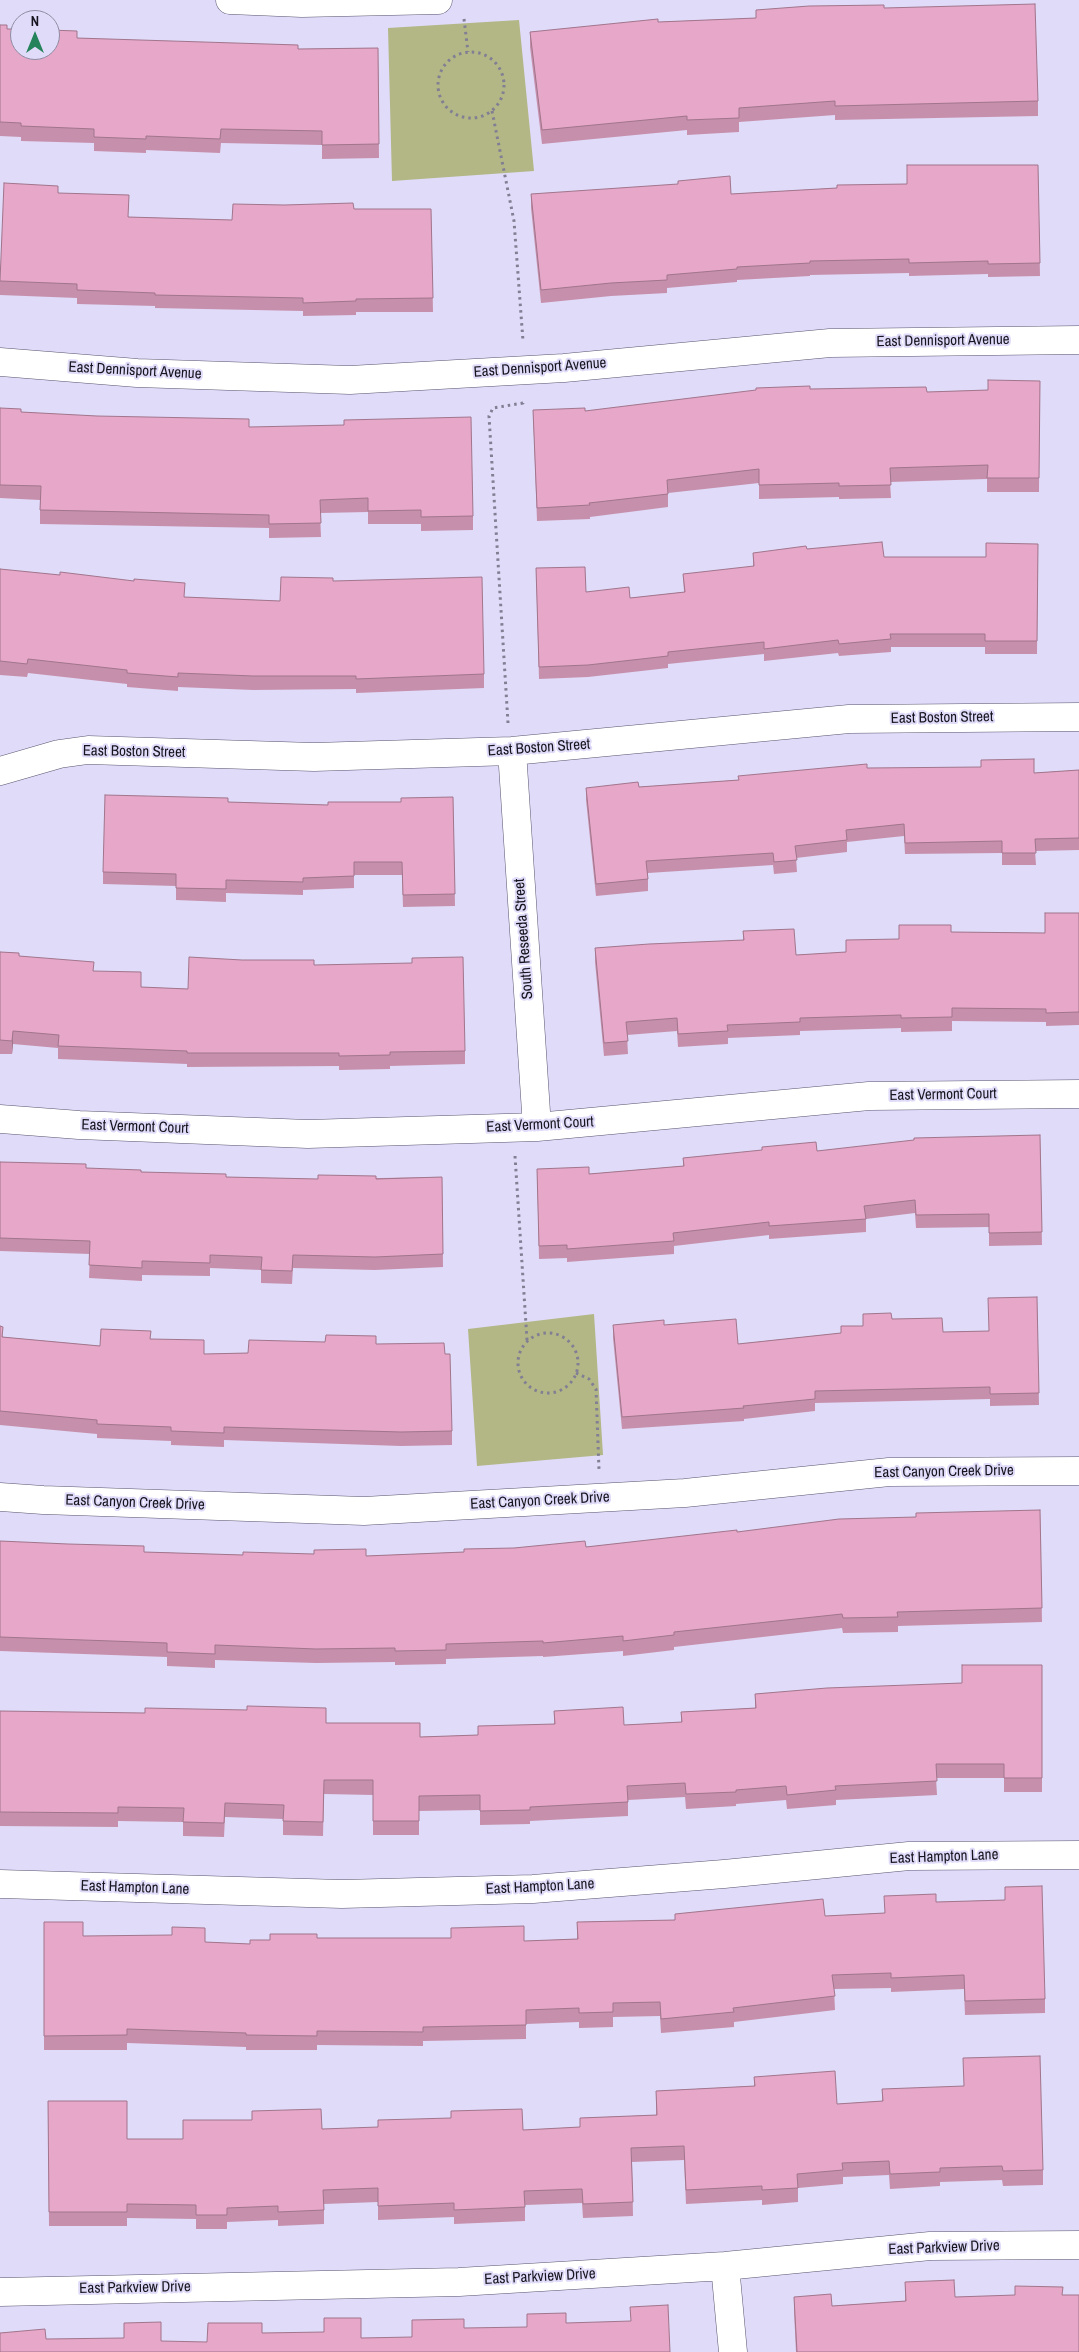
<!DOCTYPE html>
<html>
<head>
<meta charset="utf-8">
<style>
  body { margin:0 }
  #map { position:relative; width:1079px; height:2352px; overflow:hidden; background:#e0dbf9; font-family:"Archivo Narrow",sans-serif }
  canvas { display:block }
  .north { position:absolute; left:10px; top:10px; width:50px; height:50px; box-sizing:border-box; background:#e0dbf9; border:1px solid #8f8ba1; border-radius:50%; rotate:0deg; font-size:14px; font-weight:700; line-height:20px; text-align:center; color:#16141e }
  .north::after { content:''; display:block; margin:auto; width:18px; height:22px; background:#24835a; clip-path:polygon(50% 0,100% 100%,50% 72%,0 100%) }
</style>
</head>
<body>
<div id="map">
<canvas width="1079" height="2352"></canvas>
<div class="north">N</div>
</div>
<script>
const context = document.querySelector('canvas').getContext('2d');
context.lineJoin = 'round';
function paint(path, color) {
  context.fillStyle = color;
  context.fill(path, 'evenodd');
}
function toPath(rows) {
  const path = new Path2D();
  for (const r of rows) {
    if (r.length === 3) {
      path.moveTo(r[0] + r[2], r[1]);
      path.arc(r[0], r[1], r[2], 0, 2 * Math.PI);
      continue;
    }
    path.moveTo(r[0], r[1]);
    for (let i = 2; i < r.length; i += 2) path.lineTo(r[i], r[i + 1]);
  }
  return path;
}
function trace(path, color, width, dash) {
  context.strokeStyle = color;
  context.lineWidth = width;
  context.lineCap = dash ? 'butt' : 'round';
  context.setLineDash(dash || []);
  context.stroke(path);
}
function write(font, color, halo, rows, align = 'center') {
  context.font = font + ' "Archivo Narrow",sans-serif';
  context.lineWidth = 4;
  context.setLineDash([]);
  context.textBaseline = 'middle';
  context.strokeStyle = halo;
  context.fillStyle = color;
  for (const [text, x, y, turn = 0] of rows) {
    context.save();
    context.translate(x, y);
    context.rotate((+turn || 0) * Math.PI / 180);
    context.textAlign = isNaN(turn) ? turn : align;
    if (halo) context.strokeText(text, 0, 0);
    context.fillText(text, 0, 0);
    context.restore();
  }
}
paint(toPath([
  [519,20,534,171,392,181,388,28],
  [594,1314,603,1455,477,1466,468,1329]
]), '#b2b785');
const minor = toPath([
  [230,0,302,3,438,0],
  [0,362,137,373,350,380,564,368,830,343,1079,340],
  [512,751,537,1127],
  [0,771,59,754,88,750,314,757,512,751,849,719,1079,717],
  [0,1119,79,1125,308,1134,537,1127,869,1096,1079,1094],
  [0,1497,43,1500,364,1511,685,1493,889,1472,1079,1471],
  [0,1884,342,1894,533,1889,724,1874,909,1856,1079,1855],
  [725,2266,733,2352],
  [0,2292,459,2282,725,2266,930,2246,1079,2245]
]);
trace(minor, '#58546d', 29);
trace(toPath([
  [464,19,468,52],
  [471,85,33],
  [492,111,514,221,523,341],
  [508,723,489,416,493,408,523,403,523,399],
  [515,1156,527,1340],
  [548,1363,30],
  [576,1373,589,1379,596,1389,599,1470]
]), '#827e93', 3, [2.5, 4]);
trace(minor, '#fff', 28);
paint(toPath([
  [884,8,1038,101,1038,116,835,120,835,115,739,122,739,132,687,135,687,130,542,144,530,47,530,32,658,22,756,18,756,10],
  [0,25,7,29,77,38,298,49,378,48,379,158,322,159,322,145,221,143,220,153,146,150,146,153,94,151,94,143,21,141,21,137,0,136],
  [1038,165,1040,276,988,277,988,274,909,276,909,273,810,275,810,276,737,280,737,282,667,288,667,293,611,296,541,303,531,208,531,194,731,194,837,188,907,184],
  [58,193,129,217,232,220,354,209,431,209,433,312,356,312,356,315,303,316,303,311,155,308,155,306,77,304,77,298,0,295,0,281],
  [1040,381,1039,492,987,492,987,479,890,482,891,498,839,499,839,497,759,499,759,483,668,493,668,507,590,517,590,519,537,521,533,410,585,411,810,389,927,392,988,390],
  [0,408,21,412,249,427,473,516,473,530,421,531,421,524,368,524,368,512,320,513,321,537,269,538,269,528,40,524,40,500,0,498],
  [1038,544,1037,654,985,654,985,647,891,647,891,652,839,656,838,653,764,661,764,654,668,664,668,668,588,677,539,679,536,568,586,592,630,598,684,592,683,574,753,567,753,553,807,549,884,557,986,557],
  [0,569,185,597,280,601,333,581,484,674,484,688,356,693,356,689,253,690,178,687,178,691,127,687,127,684,28,673,27,677,0,675],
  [867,768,1034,773,1079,770,1079,850,1035,851,1036,865,1002,865,1002,853,905,854,904,836,847,842,847,852,796,858,797,872,774,874,773,865,648,873,648,891,596,896,586,800,586,788,639,787,738,780],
  [453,797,455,906,403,907,402,875,354,875,354,888,303,890,303,895,226,893,226,902,176,900,176,886,103,884,103,872,228,802,328,805,401,802],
  [1079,913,1079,1025,1046,1026,1046,1022,952,1021,952,1031,901,1032,901,1028,800,1031,800,1035,728,1038,728,1044,678,1047,677,1031,627,1035,628,1054,604,1056,595,962,595,948,743,940,743,931,796,955,846,952,899,939,951,932,1045,933],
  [0,952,94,971,141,987,188,989,314,965,465,1051,465,1064,390,1066,390,1069,339,1070,339,1066,187,1067,187,1064,58,1059,58,1048,13,1044,12,1054,0,1054],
  [1040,1135,1042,1245,989,1246,989,1227,916,1228,915,1213,866,1219,866,1232,769,1239,769,1235,674,1246,674,1254,567,1262,567,1258,539,1259,537,1169,589,1174,683,1166,683,1158,817,1151],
  [0,1162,141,1172,226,1177,318,1179,442,1177,443,1267,375,1270,293,1268,292,1284,261,1283,261,1270,210,1268,210,1276,142,1275,142,1281,89,1278,90,1254,0,1251],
  [1037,1297,1039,1405,990,1406,990,1399,815,1403,815,1411,744,1419,744,1421,622,1429,613,1338,613,1325,664,1325,738,1344,841,1333,863,1326,863,1314,892,1319,943,1332,988,1331],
  [0,1326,3,1337,100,1346,151,1339,204,1354,248,1353,376,1344,445,1354,452,1431,452,1445,401,1446,224,1440,224,1447,171,1445,171,1441,97,1438,97,1434,0,1425],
  [1040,1510,1042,1622,898,1626,898,1632,843,1633,842,1628,674,1647,674,1650,623,1656,623,1651,543,1657,543,1656,446,1659,446,1664,395,1665,395,1662,316,1663,215,1660,215,1668,167,1666,167,1657,0,1651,0,1541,144,1552,243,1555,366,1556,586,1547,737,1532,916,1517],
  [1042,1665,1042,1792,1004,1792,1004,1778,936,1778,937,1795,836,1800,836,1805,787,1809,786,1800,736,1804,736,1806,686,1809,685,1797,628,1800,628,1816,530,1821,530,1824,480,1825,480,1810,419,1811,419,1835,373,1835,373,1795,324,1794,323,1836,283,1835,283,1819,225,1817,224,1837,183,1836,183,1822,118,1821,118,1827,0,1826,0,1711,326,1723,420,1737,478,1735,554,1724,554,1711,624,1725,681,1722,681,1712,755,1708,755,1694,962,1683],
  [1005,1887,1045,1999,1045,2013,965,2015,964,1989,891,1992,891,1988,834,1989,835,2010,734,2022,734,2027,661,2033,660,2016,613,2017,613,2027,579,2028,579,2022,526,2024,526,2039,423,2041,423,2046,317,2045,317,2050,246,2050,246,2047,127,2043,127,2050,44,2050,44,1922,83,1936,205,1942,250,1944,270,1940,317,1938,524,1941,577,1939,577,1922,675,1920,675,1914,825,1916,884,1913,936,1902,1005,1900],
  [754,2077,837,2104,882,2101,882,2089,1043,2170,1043,2185,1003,2186,1002,2180,940,2182,940,2186,890,2189,889,2175,843,2177,843,2184,798,2188,798,2202,762,2205,762,2200,686,2204,684,2160,632,2162,633,2216,583,2218,582,2203,525,2205,525,2221,454,2224,454,2217,378,2220,378,2202,324,2204,324,2224,278,2226,278,2220,227,2222,227,2229,196,2229,196,2219,127,2218,127,2226,49,2226,48,2101,127,2139,183,2139,322,2129,523,2130,580,2127,580,2118,656,2115,656,2091,754,2086],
  [905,2282,955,2297,1063,2295,1079,2352,796,2352,794,2311,794,2297,832,2306,905,2301]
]), '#c690ac');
paint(toPath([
  [13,1031,13,1044,12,1054,12,1041]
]), '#a1758c');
const building = toPath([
  [1035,4,1038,101,835,106,835,101,739,108,739,118,687,120,687,116,542,130,530,32,658,19,658,22,756,18,756,10,809,6,884,5,884,8,1035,4],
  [0,25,7,25,7,29,20,29,20,50,50,50,50,30,77,31,77,38,298,45,298,49,378,48,379,144,322,145,322,131,221,129,220,139,146,136,146,139,94,137,94,129,21,126,21,123,0,122,0,25],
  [907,165,1038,165,1040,263,988,264,988,261,909,263,909,259,810,261,810,263,737,267,737,269,667,275,667,280,611,283,541,290,531,194,678,184,678,181,730,176,731,194,837,188,837,185,907,184,907,165],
  [4,183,58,186,58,193,129,195,128,217,232,220,233,204,284,205,353,203,354,209,431,209,433,298,356,299,356,301,303,303,303,298,155,295,155,293,77,290,77,284,0,281,4,183],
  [988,380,1040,381,1039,478,987,478,988,465,890,468,891,485,839,486,839,483,759,485,759,469,667,480,668,494,589,503,590,505,537,508,533,410,585,408,585,411,756,390,756,388,810,386,810,389,926,387,927,392,988,390,988,380],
  [0,408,21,409,21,412,97,416,249,419,249,427,344,425,344,420,471,417,473,516,421,517,421,510,368,511,368,498,320,500,321,523,269,524,269,515,40,510,41,486,0,485,0,408],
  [882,542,884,557,986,557,986,543,1038,544,1037,641,985,641,985,634,890,634,891,639,839,644,838,640,764,649,764,642,668,652,668,656,588,665,539,667,536,568,585,567,586,592,629,587,630,598,685,592,683,574,754,566,753,553,806,546,807,549,882,542],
  [0,569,60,575,60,572,134,581,134,579,185,583,184,597,280,601,281,577,333,578,333,581,482,577,484,674,356,679,356,676,253,676,178,673,178,677,127,673,127,670,28,659,27,664,0,661,0,569],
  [1034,759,1034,773,1079,770,1079,838,1035,839,1036,853,1002,853,1002,841,905,843,904,824,846,830,847,840,795,846,797,860,774,862,773,853,646,861,648,879,596,884,586,788,638,782,639,787,739,780,738,776,867,764,867,768,981,767,981,760,1034,759],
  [105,795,228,798,228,802,328,805,328,802,401,802,401,798,453,797,455,894,403,895,402,862,354,862,354,876,303,878,303,882,226,880,226,889,176,888,176,874,103,872,105,795],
  [1045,913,1079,913,1079,1012,1046,1013,1046,1009,952,1008,952,1017,901,1018,901,1015,800,1018,800,1022,727,1025,728,1031,678,1034,677,1018,626,1022,628,1041,604,1043,595,948,649,944,744,940,743,931,794,929,796,955,846,952,846,940,899,939,899,925,951,925,951,932,1045,933,1045,913],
  [0,952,19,953,19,956,94,962,93,971,141,972,141,987,188,989,189,957,242,960,314,960,314,965,412,963,412,958,463,957,465,1051,390,1052,390,1055,339,1056,339,1053,187,1053,187,1051,58,1046,59,1035,13,1031,12,1041,0,1040,0,952],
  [1040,1135,1042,1232,989,1233,989,1214,916,1215,915,1200,864,1206,866,1219,769,1226,769,1222,673,1233,674,1241,567,1249,567,1245,539,1246,537,1169,589,1167,589,1174,684,1166,683,1158,762,1150,762,1147,816,1142,817,1151,914,1140,914,1138,1040,1135],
  [0,1162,86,1164,86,1168,141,1170,141,1172,226,1174,226,1177,318,1179,318,1175,376,1176,376,1179,442,1177,443,1254,375,1257,293,1255,292,1271,261,1270,262,1257,210,1255,210,1263,142,1261,142,1268,89,1265,90,1241,0,1238,0,1162],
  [1037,1297,1039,1393,990,1394,990,1387,815,1391,815,1399,743,1406,744,1408,622,1417,613,1325,664,1320,664,1325,736,1319,738,1344,841,1333,841,1326,863,1326,863,1314,891,1313,892,1319,942,1318,943,1332,989,1331,988,1298,1037,1297],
  [0,1326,3,1327,2,1337,100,1346,101,1329,151,1331,150,1339,204,1340,204,1354,248,1353,249,1340,325,1342,326,1335,376,1336,376,1344,444,1343,445,1354,450,1354,452,1431,401,1432,224,1427,224,1433,171,1431,171,1427,97,1424,97,1420,0,1411,0,1326],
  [1040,1510,1042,1608,897,1612,898,1617,843,1618,842,1614,674,1632,674,1635,623,1641,623,1636,543,1643,543,1641,446,1644,446,1650,395,1651,395,1648,316,1649,215,1645,215,1654,167,1652,167,1643,0,1637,0,1541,68,1544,144,1546,144,1552,243,1555,243,1552,314,1554,314,1550,366,1549,366,1556,464,1552,464,1549,514,1548,585,1541,586,1547,737,1530,737,1532,839,1519,916,1517,916,1513,1040,1510],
  [962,1665,1042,1665,1042,1778,1004,1778,1004,1764,936,1764,937,1781,835,1786,836,1790,787,1795,786,1786,736,1790,736,1792,686,1794,685,1783,627,1786,628,1802,530,1807,530,1810,480,1811,480,1795,419,1796,419,1821,373,1821,373,1780,324,1780,323,1822,283,1821,284,1805,225,1803,224,1823,183,1822,184,1808,118,1807,118,1813,0,1812,0,1711,145,1713,145,1708,247,1710,247,1706,326,1708,326,1723,420,1723,420,1737,478,1735,478,1726,555,1724,554,1711,623,1707,624,1725,682,1722,681,1712,756,1708,755,1694,827,1688,962,1683,962,1665],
  [1042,1886,1045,1999,965,2001,964,1975,891,1978,891,1973,832,1975,835,1996,733,2008,734,2012,661,2019,660,2002,613,2003,613,2012,579,2013,579,2008,526,2010,526,2025,423,2027,423,2032,317,2031,317,2036,246,2035,246,2033,127,2029,127,2035,44,2036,44,1922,83,1922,83,1936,172,1935,172,1927,205,1928,205,1942,250,1944,250,1940,270,1940,270,1934,317,1934,317,1938,451,1938,451,1928,524,1926,524,1941,578,1939,577,1922,675,1920,675,1914,823,1899,825,1916,885,1913,884,1896,936,1894,936,1902,1005,1900,1005,1887,1042,1886],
  [1040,2056,1043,2170,1003,2171,1002,2166,940,2168,940,2172,890,2174,889,2161,842,2163,843,2170,797,2174,798,2188,762,2190,762,2186,686,2190,684,2146,631,2148,633,2202,583,2204,582,2189,524,2191,525,2207,454,2210,454,2203,378,2206,378,2188,323,2190,324,2210,278,2212,278,2206,227,2208,227,2215,196,2215,196,2205,127,2204,127,2212,49,2212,48,2101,127,2101,127,2139,183,2139,183,2120,252,2120,252,2111,321,2109,322,2129,378,2127,378,2120,451,2118,451,2111,522,2109,523,2130,580,2127,580,2118,657,2115,656,2091,755,2086,754,2077,835,2071,837,2104,883,2101,882,2089,964,2086,963,2058,1040,2056],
  [954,2280,955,2297,1015,2295,1015,2286,1063,2287,1062,2295,1079,2295,1079,2352,797,2352,794,2297,831,2294,832,2306,906,2301,905,2282,954,2280],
  [668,2305,670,2352,0,2352,0,2333,45,2329,46,2339,124,2338,124,2323,161,2322,161,2341,207,2342,208,2323,262,2323,262,2333,324,2332,324,2318,361,2318,361,2338,412,2337,412,2320,464,2319,464,2328,527,2327,527,2314,566,2313,566,2323,631,2321,630,2307,668,2305]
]);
paint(building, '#e6a7c8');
trace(building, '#a1758c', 1);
write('15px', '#16141e', '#e0dbf9', [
  ["East Dennisport Avenue",943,341,-1],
  ["East Dennisport Avenue",540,368,-4],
  ["East Dennisport Avenue",135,371,3],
  ["East Boston Street",942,718,-1],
  ["East Boston Street",539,748,-4],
  ["East Boston Street",134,752,1],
  ["South Reseeda Street",524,939,-94],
  ["East Vermont Court",943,1095,-1],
  ["East Vermont Court",540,1125,-3],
  ["East Vermont Court",135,1127,2],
  ["East Canyon Creek Drive",944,1472,-1],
  ["East Canyon Creek Drive",540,1501,-3],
  ["East Canyon Creek Drive",135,1503,2],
  ["East Hampton Lane",944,1857,-2],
  ["East Hampton Lane",540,1887,-3],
  ["East Hampton Lane",135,1888,2],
  ["East Parkview Drive",944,2248,-2],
  ["East Parkview Drive",540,2277,-3],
  ["East Parkview Drive",135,2288,-1]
]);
</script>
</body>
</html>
